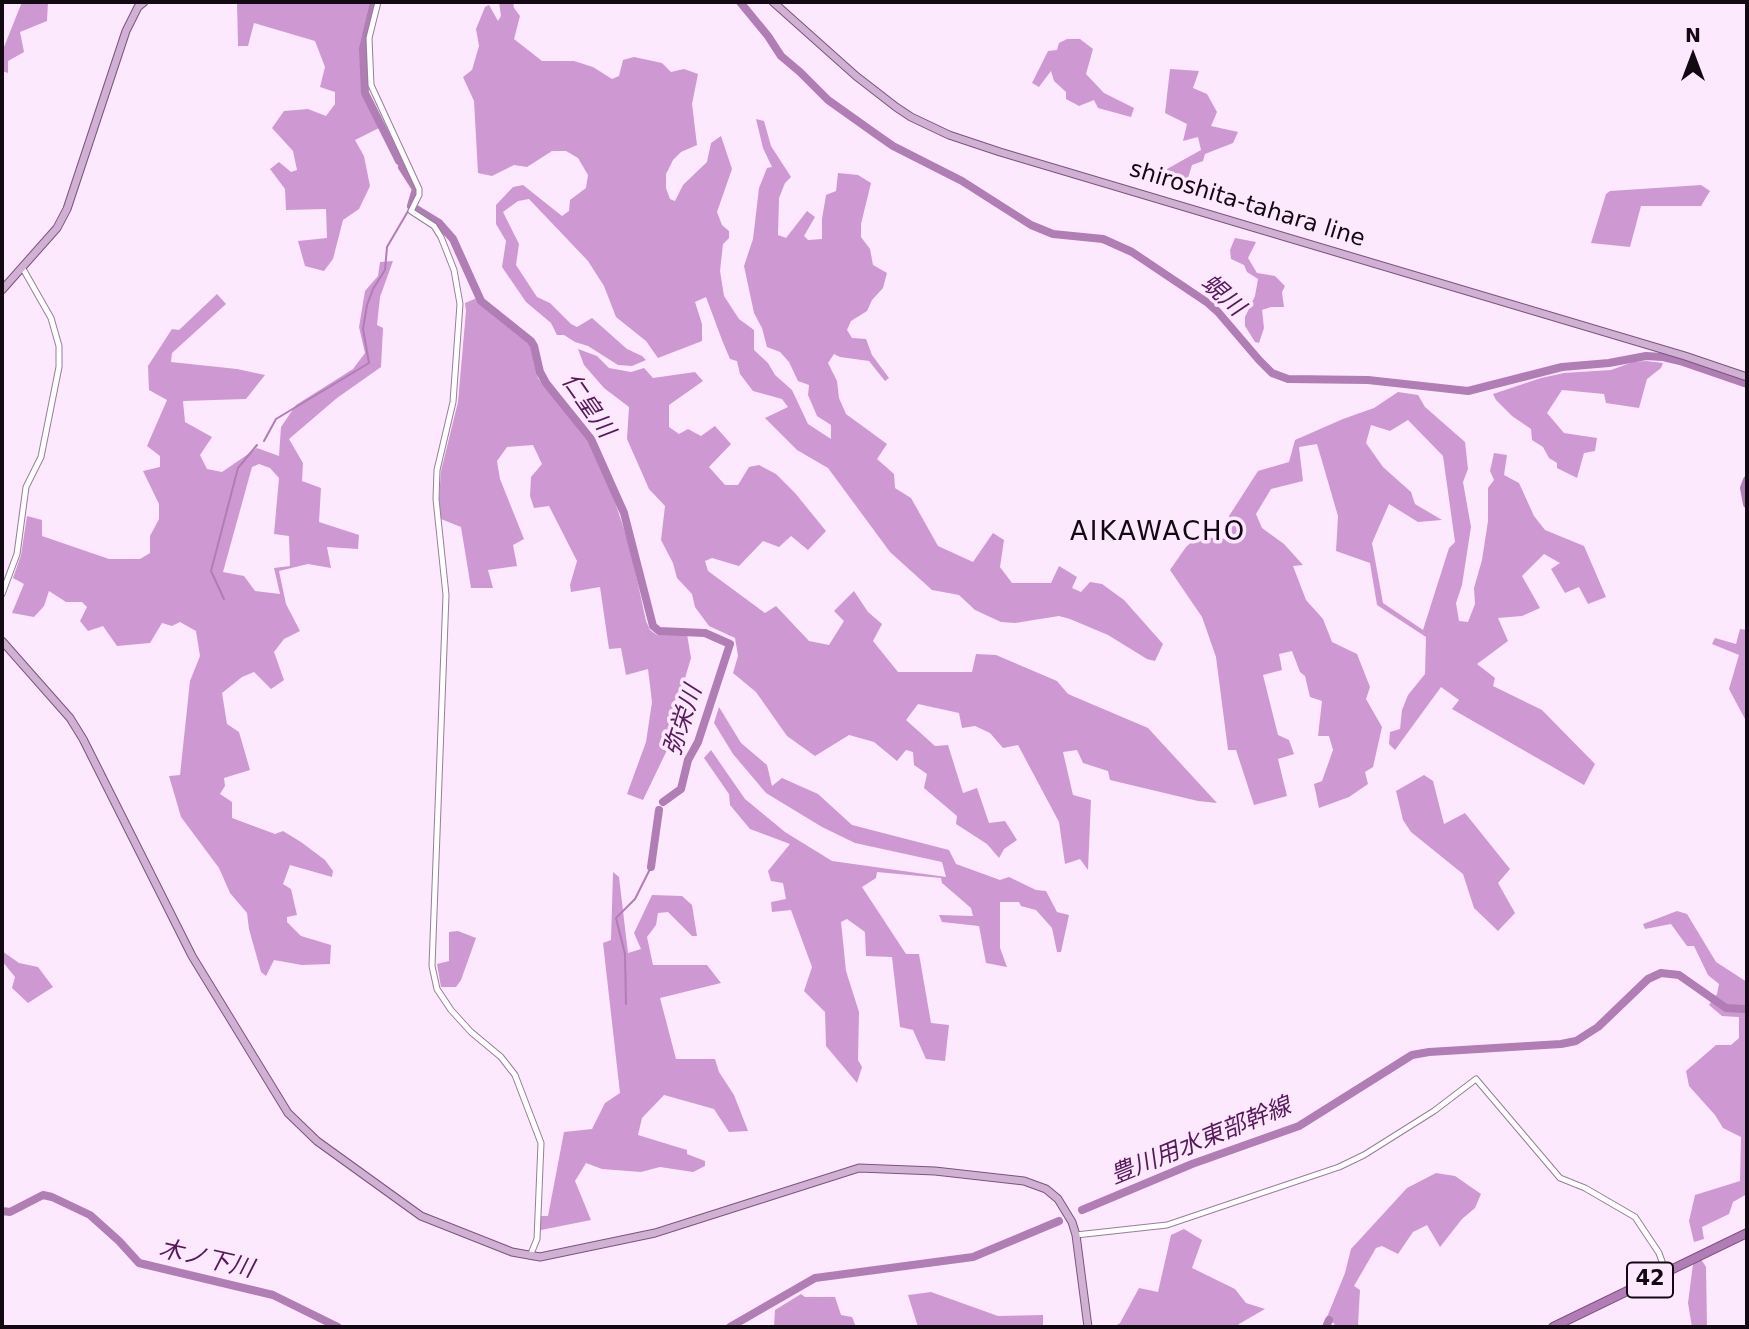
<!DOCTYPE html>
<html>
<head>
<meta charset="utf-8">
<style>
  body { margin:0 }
  #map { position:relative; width:1749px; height:1329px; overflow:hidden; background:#fde9fe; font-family:"DejaVu Sans",sans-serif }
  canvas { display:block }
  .frame { position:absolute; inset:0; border:4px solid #120912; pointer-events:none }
  .north { position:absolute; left:1658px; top:21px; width:70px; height:70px; -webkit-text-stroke:5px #fde9fe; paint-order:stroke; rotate:0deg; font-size:19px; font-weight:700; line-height:28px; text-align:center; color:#120912 }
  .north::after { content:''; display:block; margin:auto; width:24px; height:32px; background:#120912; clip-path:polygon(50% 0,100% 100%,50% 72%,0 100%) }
</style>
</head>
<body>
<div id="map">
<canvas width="1749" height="1329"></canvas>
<div class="frame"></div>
<div class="north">N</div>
</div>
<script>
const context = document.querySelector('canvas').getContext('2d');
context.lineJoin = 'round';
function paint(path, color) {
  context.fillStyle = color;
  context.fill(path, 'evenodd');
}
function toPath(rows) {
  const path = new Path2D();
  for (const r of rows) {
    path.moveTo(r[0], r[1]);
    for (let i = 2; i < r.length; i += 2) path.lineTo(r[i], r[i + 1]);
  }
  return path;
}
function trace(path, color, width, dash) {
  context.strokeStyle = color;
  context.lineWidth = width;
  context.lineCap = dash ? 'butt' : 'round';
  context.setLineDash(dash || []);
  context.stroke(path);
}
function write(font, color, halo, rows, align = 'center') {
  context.font = font + ' "DejaVu Sans","Noto Sans JP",sans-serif';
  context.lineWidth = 7;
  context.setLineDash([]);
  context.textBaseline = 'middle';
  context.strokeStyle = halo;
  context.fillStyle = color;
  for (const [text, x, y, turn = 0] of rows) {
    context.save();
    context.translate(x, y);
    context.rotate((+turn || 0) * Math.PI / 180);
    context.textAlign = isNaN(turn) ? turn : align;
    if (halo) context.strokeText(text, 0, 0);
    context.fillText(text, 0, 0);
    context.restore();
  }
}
paint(toPath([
  [22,2,48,2,47,21,20,32,24,52,8,61,8,73,2,71,2,52],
  [237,2,370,2,360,48,363,93,379,128,355,140,364,156,370,186,359,209,343,220,333,259,324,271,305,266,298,241,327,238,326,209,286,210,285,189,270,169,279,162,291,172,297,170,293,151,272,128,284,111,308,109,326,116,335,104,335,92,320,87,325,67,315,41,254,23,248,46,238,46],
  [499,2,513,2,514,8,520,16,514,39,542,61,574,61,593,67,612,79,619,76,623,60,634,57,662,63,671,72,684,69,698,74,692,104,697,145,681,152,673,160,666,174,666,188,670,199,675,201,683,185,707,162,711,143,721,136,732,169,717,212,722,225,729,231,729,238,723,244,720,271,724,296,739,319,754,330,754,350,768,363,775,375,792,390,808,424,831,439,831,425,817,416,808,395,809,385,798,381,789,362,780,352,767,347,762,328,754,313,744,266,753,239,759,188,767,168,772,167,763,148,756,119,764,121,771,146,791,177,785,183,779,198,778,235,786,238,807,211,815,217,804,236,808,240,822,239,822,219,826,195,836,191,838,173,858,175,871,183,861,224,861,237,870,249,873,265,887,273,883,288,872,300,867,311,851,321,847,330,852,338,866,339,872,355,889,378,885,381,869,361,840,357,834,354,828,363,837,381,839,398,846,414,887,444,877,459,894,474,895,488,911,498,938,546,973,562,993,533,1004,540,1000,567,1012,583,1051,583,1059,566,1077,577,1072,588,1081,592,1090,582,1102,584,1124,600,1163,644,1155,661,1147,659,1108,635,1070,619,1059,616,1015,623,1001,622,975,610,959,595,932,590,890,552,828,468,797,450,765,418,788,407,782,399,753,391,740,374,737,361,730,359,722,340,706,297,695,302,702,324,702,341,658,358,646,341,616,317,604,286,588,261,529,199,518,201,503,212,519,244,516,265,537,297,550,303,571,324,577,327,592,318,627,349,642,356,646,360,632,366,618,365,588,346,575,342,564,335,557,335,551,323,526,302,502,267,506,241,496,224,496,205,513,187,523,185,562,216,569,211,570,200,586,188,588,175,578,158,566,151,552,151,527,167,514,165,492,176,478,173,474,101,463,77,472,70,479,46,476,29,485,7,489,5,498,21,501,16],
  [1067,39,1080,39,1093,49,1086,74,1104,93,1134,108,1131,117,1098,108,1094,100,1079,106,1066,99,1066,92,1054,81,1051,71,1039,87,1032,83,1048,51,1057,50,1059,43],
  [1170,69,1199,71,1193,88,1207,94,1217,112,1211,126,1238,132,1233,143,1205,154,1203,161,1192,165,1188,178,1177,182,1166,179,1167,169,1201,150,1198,137,1183,141,1187,124,1165,113],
  [1701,185,1710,191,1701,206,1641,206,1630,247,1591,243,1606,194,1610,191],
  [1235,238,1256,242,1248,258,1257,273,1275,276,1285,286,1282,292,1284,307,1271,307,1262,310,1264,328,1259,343,1255,342,1245,326,1245,317,1255,296,1258,279,1247,272,1244,265,1231,259,1230,250],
  [393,261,380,297,377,325,383,328,381,367,337,398,289,439,303,463,302,481,321,488,319,522,359,535,358,549,327,547,331,568,308,564,279,571,286,604,300,631,284,639,274,652,284,680,271,689,254,672,242,677,222,693,227,724,239,732,250,770,224,778,225,786,220,794,232,802,232,818,275,834,283,831,301,842,325,860,333,871,332,877,290,865,283,884,291,889,297,915,287,917,287,922,301,936,331,945,330,964,302,965,274,960,266,976,261,972,249,929,247,913,230,893,219,868,181,817,169,776,180,775,190,681,200,656,196,631,180,622,172,626,162,623,150,643,117,646,103,626,88,631,80,621,87,607,82,602,66,602,49,591,44,606,34,617,12,613,24,584,13,578,21,555,27,516,42,520,42,536,109,559,140,559,150,553,150,536,159,519,159,504,143,471,160,467,160,456,147,446,167,400,149,390,148,366,172,329,179,330,217,294,226,304,172,353,171,362,237,369,265,375,246,399,183,401,185,422,212,437,200,455,207,469,222,472,257,448,279,456,281,427,296,405,353,369,365,353,359,327,365,291,378,276,380,262],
  [259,464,270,468,279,478,274,534,289,536,290,566,274,568,280,594,255,591,244,576,223,572,252,467],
  [477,298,531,345,538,378,588,440,609,484,630,547,646,621,650,630,657,635,687,634,691,658,680,695,682,719,643,800,627,794,646,742,652,702,648,669,626,675,621,648,609,649,600,587,571,592,570,585,577,561,549,506,534,508,530,496,531,477,542,464,533,445,507,447,497,461,500,479,524,539,513,545,517,566,488,570,493,588,471,588,461,527,441,519,439,499,441,471,458,402,466,311,465,303],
  [578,349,597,356,609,368,631,372,644,368,653,378,695,372,703,381,669,405,669,427,679,434,688,429,701,436,715,426,731,444,709,467,725,485,738,485,749,467,759,465,776,474,795,493,826,531,808,550,791,536,779,547,763,541,739,566,712,558,705,561,708,571,765,613,776,606,809,641,829,645,844,621,834,611,854,591,868,612,882,624,873,641,898,672,972,672,976,654,996,655,1057,681,1068,694,1148,728,1217,803,1198,801,1110,780,1108,771,1083,763,1077,750,1063,752,1073,795,1091,800,1088,870,1080,859,1065,864,1059,822,1018,745,1003,748,990,733,975,726,962,728,959,713,918,704,906,720,935,746,948,745,963,793,977,788,989,823,1005,821,1017,840,1004,849,999,858,987,844,956,824,957,816,924,788,927,774,914,765,913,752,906,750,897,761,874,742,849,735,815,756,787,736,756,692,733,673,738,656,735,638,709,626,695,607,692,594,677,578,673,563,661,540,665,506,649,489,627,439,629,407,604,388,584,365],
  [1646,361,1663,363,1661,368,1647,379,1639,408,1606,403,1604,394,1562,390,1547,413,1564,433,1597,438,1595,451,1584,453,1577,478,1557,468,1557,463,1549,458,1543,447,1532,440,1531,429,1512,416,1496,400,1493,394,1541,378,1564,373,1611,370,1633,362],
  [1398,392,1418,395,1425,407,1465,442,1468,469,1463,482,1471,527,1462,585,1456,603,1459,621,1468,622,1475,604,1474,588,1482,560,1488,521,1488,488,1494,480,1490,471,1494,453,1507,455,1504,475,1519,483,1534,516,1545,530,1584,546,1606,597,1588,604,1579,587,1565,593,1551,569,1560,563,1544,554,1522,576,1540,608,1522,616,1498,618,1508,641,1477,664,1495,678,1493,686,1542,710,1595,764,1584,785,1452,709,1459,700,1441,687,1395,750,1389,744,1390,732,1400,729,1402,710,1408,695,1425,674,1426,637,1377,605,1370,563,1336,551,1338,516,1317,444,1299,447,1303,481,1271,489,1256,514,1262,528,1284,544,1303,565,1293,566,1306,600,1323,619,1332,642,1357,654,1370,687,1366,699,1382,727,1373,767,1365,772,1368,784,1349,797,1319,808,1314,784,1322,781,1333,750,1329,736,1318,736,1322,701,1310,697,1305,676,1300,672,1292,651,1279,654,1282,670,1263,675,1278,735,1289,740,1294,754,1278,759,1287,796,1254,805,1236,750,1228,750,1216,657,1202,617,1170,570,1186,547,1197,537,1232,539,1231,521,1229,516,1258,471,1289,462,1295,440,1343,419,1374,408],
  [1408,420,1443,456,1455,542,1449,548,1423,630,1383,603,1372,543,1389,504,1418,522,1442,520,1415,504,1411,492,1383,467,1366,443,1371,425,1390,431],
  [1740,629,1747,630,1747,756,1745,719,1729,689,1739,655,1712,644,1715,638,1736,644],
  [719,707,741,743,767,765,772,786,782,778,818,794,852,825,949,850,956,864,1000,880,1009,877,1036,890,1046,891,1057,912,1069,915,1061,952,1057,952,1052,928,1036,910,1021,906,1019,902,1000,902,1000,948,1007,967,986,963,979,926,942,922,939,915,973,916,971,908,942,883,941,878,877,872,876,878,862,887,906,954,919,954,931,1023,949,1025,945,1061,926,1059,913,1030,900,1027,892,957,866,956,865,932,847,919,841,922,846,971,859,1012,858,1060,862,1067,857,1083,826,1046,825,1012,804,991,812,967,791,910,772,912,771,902,786,899,783,883,771,881,768,871,790,844,750,829,730,805,729,794,704,758,711,750,745,799,785,832,832,861,946,877,942,862,855,843,822,827,766,793,733,754,714,723],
  [1424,775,1433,781,1444,824,1465,813,1510,869,1498,883,1515,913,1498,931,1474,908,1463,874,1411,832,1403,820,1396,791],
  [613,872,619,877,628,953,641,949,634,933,652,895,682,896,692,905,697,936,692,936,668,912,658,913,656,925,647,937,653,965,707,965,721,983,660,998,676,1059,715,1059,719,1072,734,1095,748,1131,729,1132,714,1109,664,1095,642,1118,638,1135,687,1150,687,1154,705,1161,705,1166,693,1172,660,1167,641,1172,602,1169,586,1163,575,1181,591,1220,541,1230,541,1216,548,1216,564,1132,592,1129,605,1103,620,1093,603,943,611,940],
  [1677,911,1687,914,1716,962,1747,982,1747,1194,1733,1202,1729,1214,1702,1227,1704,1239,1694,1242,1689,1221,1695,1195,1740,1181,1741,1137,1723,1128,1715,1115,1689,1086,1686,1071,1716,1045,1731,1045,1739,1038,1739,1017,1722,1016,1709,1005,1717,994,1719,984,1708,975,1694,946,1687,946,1671,924,1645,929,1643,924],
  [458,931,476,938,461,980,456,987,441,987,437,964,449,961,449,932],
  [2,951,19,963,38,967,53,987,28,1003,12,988,15,977,2,961],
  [1436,1173,1455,1176,1481,1194,1475,1208,1462,1219,1440,1247,1427,1225,1413,1232,1398,1254,1382,1246,1376,1248,1354,1286,1360,1290,1358,1324,1361,1327,1335,1327,1334,1323,1325,1322,1345,1273,1351,1249,1407,1188],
  [1184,1229,1202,1240,1192,1268,1235,1289,1246,1303,1265,1309,1239,1324,1238,1327,1114,1327,1120,1323,1139,1288,1158,1292,1171,1235],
  [1701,1259,1706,1267,1707,1327,1692,1327,1688,1303,1693,1264],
  [931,1292,998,1316,1043,1315,1043,1326,918,1327,908,1295],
  [801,1294,805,1297,835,1297,841,1315,852,1317,856,1327,884,1327,774,1327,775,1310]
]), '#ce99d2');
trace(toPath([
  [264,441,276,419,369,363,363,329,367,305,373,289,385,270,387,247,411,206],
  [224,599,211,571,238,468,257,445],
  [626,1004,625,954,616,918,635,899,651,867]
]), '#b07db4', 2);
trace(toPath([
  [374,2,363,49,365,93,399,161],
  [740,2,768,36,781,56,800,72,828,100,873,132,893,146,962,181,1031,225,1053,234,1103,239,1132,252,1208,303,1218,312,1259,360,1272,373,1288,379,1368,380,1468,391,1562,367,1609,363,1646,356,1663,357,1680,361,1747,384],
  [402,167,416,189,411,206],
  [416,209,439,223,453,239,481,301,531,341,534,346,540,372,546,383,591,439,624,513,653,626,659,631,705,633,730,644,698,742,688,760,681,789,663,802],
  [1747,480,1744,488,1747,504],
  [651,867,659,810],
  [1082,1210,1192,1164,1299,1126,1412,1055,1429,1052,1561,1044,1576,1041,1598,1027,1648,979,1661,973,1679,975,1726,1008,1745,1009],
  [2,1211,10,1212,43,1195,52,1197,90,1215,119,1241,139,1263,273,1295,338,1327],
  [730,1327,815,1278,973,1257,1059,1221],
  [1326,1327,1329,1320]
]), '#b07db4', 8);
const minor = toPath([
  [378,2,369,38,371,85,419,189,419,195,411,211,434,226,441,237,454,270,460,304,453,402,437,470,436,499,446,595,432,966,437,989,451,1010,471,1032,501,1057,515,1075,541,1143,537,1239,530,1256],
  [2,594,17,554,26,487,41,457,59,367,59,346,51,318,22,267],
  [1076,1235,1167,1225,1339,1167,1364,1155,1434,1111,1476,1079,1560,1178,1585,1188,1635,1217,1659,1253,1666,1273]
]);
const major = toPath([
  [773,2,856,76,896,107,911,117,949,135,1000,152,1685,356,1747,377],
  [2,290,57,228,67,209,126,31,138,7,144,2],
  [2,641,70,718,83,739,192,956,288,1113,317,1141,421,1216,512,1252,540,1257,655,1233,859,1168,935,1171,1024,1181,1046,1189,1058,1199,1072,1222,1076,1235,1088,1327]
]);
const highway = toPath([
  [1553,1327,1747,1233]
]);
trace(minor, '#967f97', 7);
trace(major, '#7a547d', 9);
trace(highway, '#7a547d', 10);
trace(minor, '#fff', 5);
trace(major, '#d1b1d3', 7);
trace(highway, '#b27db6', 8);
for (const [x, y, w] of [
  [1650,1280,46]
]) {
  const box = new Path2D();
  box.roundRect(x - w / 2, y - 17.5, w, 35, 5);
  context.fillStyle = '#fde9fe';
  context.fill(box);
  trace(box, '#120912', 2);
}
write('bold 21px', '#120912', null, [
  ["42",1650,1280]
]);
write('23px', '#120912', '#fde9fe', [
  ["shiroshita-tahara line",1247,205,17]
]);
write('italic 24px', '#57175d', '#fde9fe', [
  ["蜆川",1222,296,42],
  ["仁皇川",587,406,55],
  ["弥栄川",684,721,-72],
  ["豊川用水東部幹線",1201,1142,-22],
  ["木ノ下川",206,1260,13]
]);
context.letterSpacing = '2px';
write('26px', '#120912', '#fde9fe', [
  ["AIKAWACHO",1158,533]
]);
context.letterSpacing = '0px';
</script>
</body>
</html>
